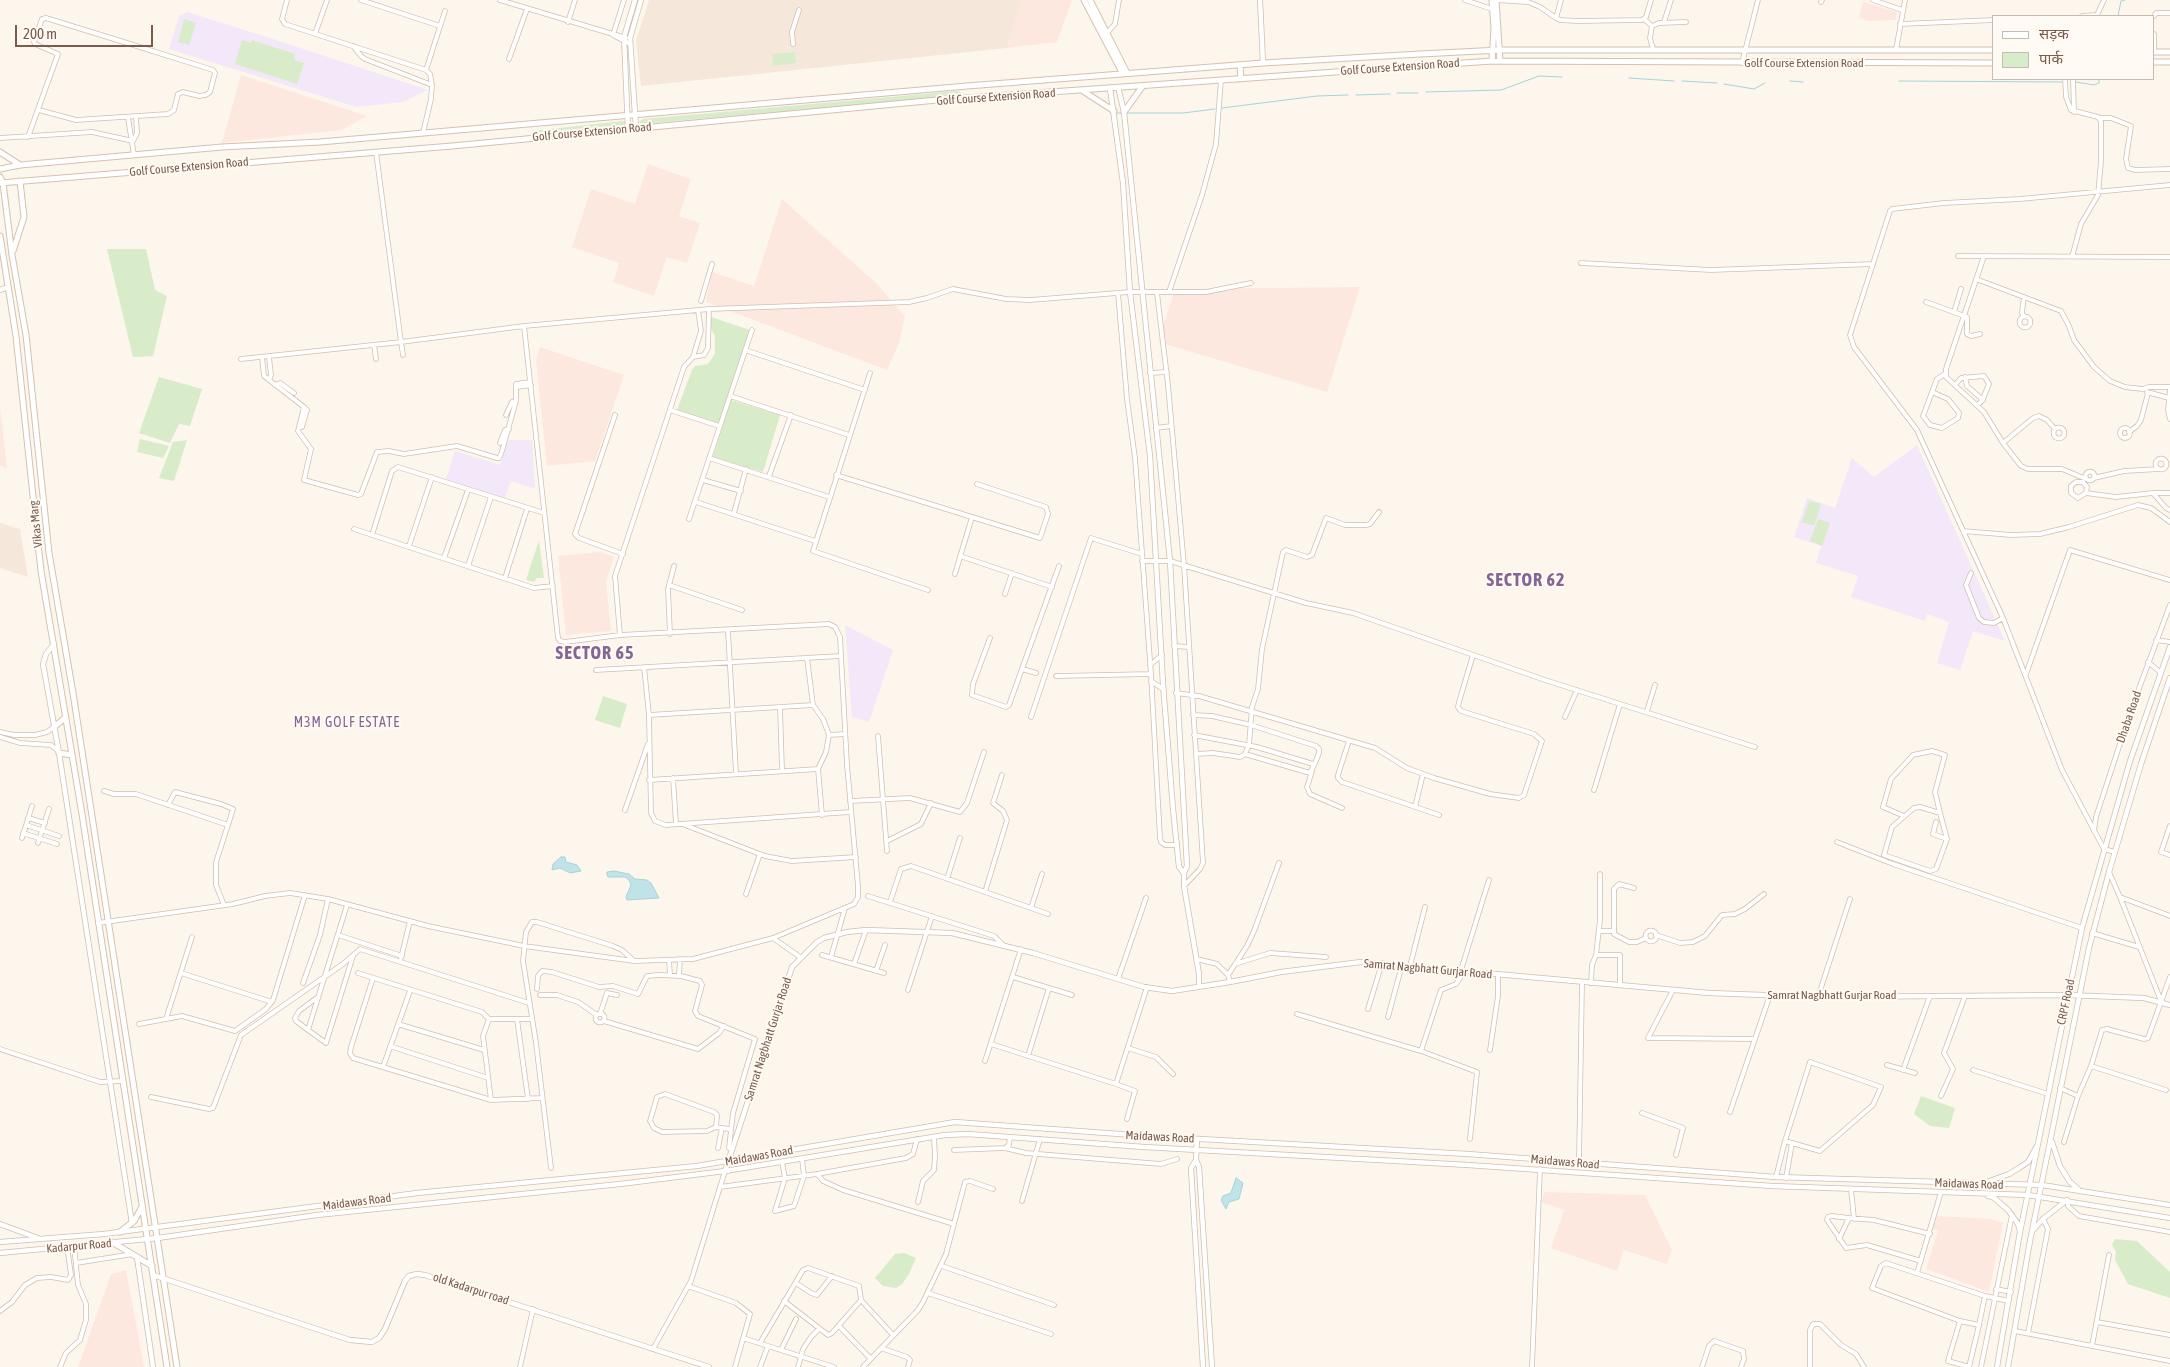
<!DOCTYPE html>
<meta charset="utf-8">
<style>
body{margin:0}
#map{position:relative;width:2170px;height:1367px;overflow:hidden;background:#fdf6ec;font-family:"Asap Condensed","Noto Sans Devanagari",sans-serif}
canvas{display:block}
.legend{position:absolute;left:1992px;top:15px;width:162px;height:65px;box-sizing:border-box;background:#fffaf3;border:1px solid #cabbb1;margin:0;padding:6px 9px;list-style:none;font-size:15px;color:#7a5c4d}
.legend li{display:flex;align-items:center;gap:10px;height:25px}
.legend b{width:25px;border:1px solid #cabbb1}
.scale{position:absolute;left:15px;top:25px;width:138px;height:22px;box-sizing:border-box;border:2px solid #7a5c4d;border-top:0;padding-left:6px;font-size:15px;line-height:18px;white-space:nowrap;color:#7a5c4d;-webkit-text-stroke:4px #fffaf3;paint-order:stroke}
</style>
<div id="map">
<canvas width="2170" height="1367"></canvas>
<ul class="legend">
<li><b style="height:6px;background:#fff"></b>सड़क</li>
<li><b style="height:14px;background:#d8ecc9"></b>पार्क</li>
</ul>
<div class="scale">200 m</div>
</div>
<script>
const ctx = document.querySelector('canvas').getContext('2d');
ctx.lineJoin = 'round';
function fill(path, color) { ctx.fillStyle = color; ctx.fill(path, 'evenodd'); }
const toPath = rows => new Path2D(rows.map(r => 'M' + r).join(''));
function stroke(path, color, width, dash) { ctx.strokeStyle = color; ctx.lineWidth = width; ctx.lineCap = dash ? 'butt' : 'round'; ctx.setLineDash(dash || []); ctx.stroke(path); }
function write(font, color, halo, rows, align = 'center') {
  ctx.font = font + ' "Asap Condensed",sans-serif'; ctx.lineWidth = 4; ctx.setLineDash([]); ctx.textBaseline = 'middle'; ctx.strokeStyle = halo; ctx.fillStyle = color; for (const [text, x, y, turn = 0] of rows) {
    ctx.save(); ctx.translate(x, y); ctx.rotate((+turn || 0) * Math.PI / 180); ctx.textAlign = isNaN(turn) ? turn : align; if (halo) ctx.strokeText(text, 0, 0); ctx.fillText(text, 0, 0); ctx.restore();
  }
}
const residential = toPath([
 [649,0,1022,0,1007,48,641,86,636,41],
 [0,523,20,529,28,577,0,568]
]);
const commercial = toPath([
 [1022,0,1072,0,1057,42,1007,48],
 [1863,2,1897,12,1896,20,1869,21,1859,18],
 [241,75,367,116,341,130,222,143],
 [648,164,691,179,679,216,700,223,687,263,667,257,654,296,613,282,619,263,572,247,591,189,635,204],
 [782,199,876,283,905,316,899,343,887,370,706,302,712,272,754,286],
 [1360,287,1327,392,1158,342,1175,289],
 [540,347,624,375,595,461,547,466,536,360],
 [0,407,7,468,0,466],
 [600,552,614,557,606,582,611,631,566,635,558,556],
 [1545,1192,1645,1195,1672,1250,1667,1264,1624,1250,1617,1271,1551,1248,1564,1210,1541,1202],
 [1936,1216,1991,1219,2003,1223,1989,1292,1926,1269,1938,1231,1933,1229],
 [126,1270,144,1367,78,1367,111,1274]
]);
const education = toPath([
 [187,12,270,38,428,90,403,102,356,107,169,49,179,16],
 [509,440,532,440,535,489,511,481,505,498,446,479,455,451,500,465],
 [1917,445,2005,641,1973,631,1960,670,1937,663,1949,622,1927,614,1925,621,1851,597,1858,576,1816,563,1821,546,1794,537,1807,498,1835,508,1852,458,1874,477],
 [845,625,893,650,869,722,852,717]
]);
const green = toPath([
 [184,19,196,23,189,45,178,42],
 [242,40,251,43,252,40,295,54,294,60,304,63,297,84,235,64],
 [795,52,796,63,773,66,772,54],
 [957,91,961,92,959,96,641,124,639,122,643,119],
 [623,121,626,122,626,125,624,126,535,134,532,131],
 [107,249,146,249,155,290,167,296,153,356,133,357],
 [711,317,750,330,720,424,677,410,692,370,695,366,708,364,715,354,715,336,710,327],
 [159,377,202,389,190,426,179,424,170,443,139,433],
 [731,400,780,415,763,472,713,457],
 [140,439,169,446,163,458,137,452],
 [187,440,174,481,159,478,173,442],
 [1809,501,1821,504,1814,526,1802,522],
 [1818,519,1830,523,1822,546,1810,541],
 [539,540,544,578,537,578,534,582,526,580],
 [603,696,627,704,620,728,595,720],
 [1921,1096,1955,1108,1949,1128,1930,1126,1914,1114],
 [2115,1239,2137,1241,2170,1272,2170,1298,2128,1284,2115,1260,2116,1252,2112,1245],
 [904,1253,916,1258,909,1274,902,1284,896,1288,883,1286,875,1278,895,1254]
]);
const water = toPath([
 [561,857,565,857,566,862,577,865,581,871,570,873,560,868,552,870,553,864,561,857],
 [614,871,629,874,635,879,647,880,651,883,659,898,627,900,626,897,631,885,629,880,625,877,608,877,607,874,607,872,614,871],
 [1236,1178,1243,1183,1239,1199,1229,1202,1226,1209,1221,1200,1223,1196,1231,1193,1236,1178]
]);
const stream = toPath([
 [2118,16,2121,1,2125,0],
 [1629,78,1674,81],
 [1682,81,1717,83],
 [1790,81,1803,82],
 [1899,81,2062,82],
 [2076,82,2094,85,2099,83,2099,79],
 [1724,84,1754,89,1765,83],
 [1426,92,1501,90,1539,76,1562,77],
 [1397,93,1418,93],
 [1356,95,1390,94],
 [1222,108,1317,96,1348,95],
 [1117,113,1121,113],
 [1127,113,1183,113,1215,109]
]);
const minor = toPath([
 [287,0,282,19,285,24,426,70,430,74,432,85],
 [361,0,440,26],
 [500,0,626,38],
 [1465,0,1492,9],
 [1496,0,1528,2,1540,7,1556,18],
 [1561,0,1556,18,1560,20,1577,21,1642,20,1646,17,1651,0],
 [1873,0,1902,10],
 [1821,2,1822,0],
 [2082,16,2097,15,2104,0],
 [2154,16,2156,13,2170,13],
 [1644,19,1652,26,1650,38,1653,49],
 [568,22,575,0],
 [1664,22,1671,0],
 [1900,24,1994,20],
 [1652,26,1659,23,1686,22],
 [1107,33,1115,24,1119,0],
 [315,34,327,0],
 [2154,34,2154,52],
 [613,35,624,0],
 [615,36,630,44],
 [793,44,792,32,799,10],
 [353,46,361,56,365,59,432,85,431,99,423,133],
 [1896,50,1905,0],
 [509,59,527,9],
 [1742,63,1758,0],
 [426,70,445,11],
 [2065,79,2066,97,2071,110,2098,117,2101,121,2101,161,2098,195,2081,224,2072,257],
 [2073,79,2074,112],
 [128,118,134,155],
 [2100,118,2111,118,2131,126,2126,159,2128,168,2135,170,2170,169],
 [28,137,58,54,35,44,34,42,42,19,46,18,127,43,213,70,215,73,210,92,206,95,199,96,183,92,178,94,174,110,168,114,76,120,39,110],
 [0,138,92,132,133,141],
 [133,141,137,133,136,117],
 [376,152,401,342,524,326,709,309,909,302,927,298,953,289,1006,299,1030,300,1130,292,1206,292,1251,283],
 [1958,256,2170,257],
 [1984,256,1946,369,1946,377,1984,412,2003,443,2021,466,2028,469,2062,469,2086,479],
 [1581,263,1711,270,1873,264],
 [1976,279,2061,311,2069,326,2074,340,2094,367,2110,381,2125,387,2143,389,2149,387,2170,387],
 [1169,292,1202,195,1216,144,1221,80],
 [1118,293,1127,399,1135,458,1151,674,1160,838,1161,842,1165,845,1177,845],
 [1157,293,1168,385,1184,565,1203,863,1200,869,1184,886],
 [701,301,712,264],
 [1926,302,1967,317,1967,334,1971,336,1980,334],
 [1954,312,1961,289],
 [2023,316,2022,312,2024,297],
 '2019.5 322a5.5 5.5 0 1 1 11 0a5.5 5.5 0 1 1-11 0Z',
 [524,326,558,638,560,641,565,642,620,635,829,624,835,627,840,637,847,765,858,886,858,897,854,904,773,938,693,959,634,961,622,950,613,946,537,922,532,922,526,932,523,961,536,1043,551,1168],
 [374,345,376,359],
 [745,350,865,390],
 [262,357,264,376,304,407,298,431,311,449,304,480,358,495,361,494,377,452,389,451,404,454,457,446,497,458,499,458,501,454],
 [693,357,701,331,698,310],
 [241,359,401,342,403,355],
 [870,373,813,551,928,590],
 [1150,373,1167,372],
 [1965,377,1967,386,1983,400],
 [269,380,271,375,269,357],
 [275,385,280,383,294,393],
 [1955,385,1961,378,1984,376,1989,384,1982,401,1977,405],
 [517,387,531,385],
 [2170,390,2168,410,2170,419],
 [1932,392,1948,399,1959,413,1958,418,1942,428,1930,425,1923,416,1937,379,1945,374],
 [2147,392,2169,398],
 [730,396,849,435],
 [670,410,719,426],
 [506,415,512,402,516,401],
 [615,415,575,534,579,538,623,554],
 [302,427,307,410,304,407],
 '2053.5 433a5.5 5.5 0 1 1 11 0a5.5 5.5 0 1 1-11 0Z',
 [1156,428,1171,426],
 '2120 433a5 5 0 1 1 10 0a5 5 0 1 1-10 0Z',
 [2129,432,2137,426,2141,420,2148,393],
 [500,443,505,430,509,429],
 [2003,443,2033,418,2039,416,2047,420,2055,429],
 [502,451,516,401,516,384,530,382],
 [709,458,829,497],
 '2155.5 464a5.5 5.5 0 1 1 11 0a5.5 5.5 0 1 1-11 0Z',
 '2085.5 476a4.5 4.5 0 1 1 9 0a4.5 4.5 0 1 1-9 0Z',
 [836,475,1040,538,1048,514,1046,507,977,484],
 [769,476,791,415],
 [2094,478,2124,471,2159,469],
 [703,480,741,491],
 [2086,493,2087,487,2083,482,2076,482,2071,486,2071,493,2078,498,2086,493,2116,497,2153,493,2166,508,2170,510],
 [2153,493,2170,493],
 [696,502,815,541],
 [734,513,746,469],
 [689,519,752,330],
 [354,529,534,588,553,586],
 [1963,531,2011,535,2040,534,2069,527,2138,505,2151,508,2170,522],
 [372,535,392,471,398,467,544,513],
 [409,546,432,477],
 [960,556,1052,587],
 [444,558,468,490],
 [1142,561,1170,561,1306,603,1353,613,1545,680,1755,747],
 [468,566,491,497],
 [1971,573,1966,585,1979,618,1984,622,1994,623,2003,618],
 [955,574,972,517],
 [505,578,527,509],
 [669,585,742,610],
 [1005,594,1012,573],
 [728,631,736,773],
 [670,634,668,589,674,566],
 [620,635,615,576,684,367,693,357,704,355,708,348,709,309],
 [990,638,973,684,972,695,1006,707,1009,705,1059,566],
 [2156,640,2170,642],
 [1174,646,1189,647],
 [807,658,813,705],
 [2148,662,2160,672],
 [1150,665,1162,655],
 [644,667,649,715,651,813,655,821,666,825,850,812],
 [1022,669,1036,673],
 [596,670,840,656],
 [2026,674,2070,550,2170,580],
 [1056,676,1151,674],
 [1151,681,1163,689],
 [1176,693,1199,696,1375,748,1407,768,1434,778,1490,794,1519,798,1524,795,1542,741,1534,734,1461,711,1458,707,1459,702,1473,655],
 [780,707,782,770],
 [1647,711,1655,685],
 [649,715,813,705,823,719,829,735,826,752,818,769,822,815],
 [1193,715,1212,716,1251,725,1316,746,1319,749,1319,753,1315,763,1313,764,1257,747,1194,735],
 [1031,717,1091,538,1142,554],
 [1565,717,1577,690],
 [0,732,14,735,35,735,47,732,54,727],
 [829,735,845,734],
 [878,736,887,851],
 [0,737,20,743,51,745,58,751],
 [1349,741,1338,775,1338,778,1342,782,1439,815],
 [1196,754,1213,753,1240,757,1245,754,1249,745,1252,707,1258,689,1262,649,1283,552,1286,550,1307,557,1312,555,1326,518,1345,525,1366,525,1370,524,1379,512],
 [1245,754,1310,773,1315,763],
 [1312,771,1307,787,1310,794,1342,808],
 [673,778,676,824],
 [649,780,818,769],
 [1594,790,1620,704],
 [104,791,114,794,136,794,228,825,216,862,216,885,224,905],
 [850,801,910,798,960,812,967,803,984,752],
 [168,805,175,792,221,804,233,809,228,825],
 [1415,807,1423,774],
 [625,810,648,744],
 [1904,816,1883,807,1891,779,1913,755,1932,751,1945,755,1935,792,1940,813,1947,839,1936,869,1930,871,1884,855,1892,827,1914,808,1920,807,1940,813],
 [28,818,45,823],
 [1936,822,1933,834,1947,839],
 [26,825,59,836],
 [685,825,765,856,792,861,856,857],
 [2170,826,2161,852,2170,855],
 [2094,831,2096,817,2131,710,2170,605],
 [23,833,57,844],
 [22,838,32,806],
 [887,841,921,824,931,803],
 [1837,842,1893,864,2082,928],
 [38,843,49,809],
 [2115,852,2104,849,2062,770,2003,618,1917,430,1854,347,1850,335,1890,211,1892,209,1944,203,2020,199,2170,185],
 [2109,872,2120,897,2161,1001],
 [1600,874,1600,920,1596,955,1620,955,1620,984],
 [947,879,960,838],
 [1634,888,1619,884,1614,889,1614,934,1629,942,1637,942,1646,938],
 [985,892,1007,820,1003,811,993,803,1002,775],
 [746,894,760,854],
 [868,896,994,936,1002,944],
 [2120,897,2170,916],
 [890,902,901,869,911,866,1048,914],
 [1031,908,1042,874],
 [98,923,233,904,265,896,290,893,328,899,428,926,524,946,634,961],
 '1645.5 936a5.5 5.5 0 1 1 11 0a5.5 5.5 0 1 1-11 0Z',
 [1599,931,1614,931],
 [2092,933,2139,947],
 [338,935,402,956],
 [1656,935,1680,943,1693,942,1705,936,1722,915,1735,914,1745,909,1764,894],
 [773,938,800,957],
 [822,955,884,973],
 [831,957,845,908],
 [401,958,410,921],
 [1197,959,1217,964,1228,975],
 [669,960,670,975],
 [854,964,866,930],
 [1235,964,1270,953,1326,957],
 [1410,966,1425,907],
 [1461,970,1489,880],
 [876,971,885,945],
 [181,973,272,1002],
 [358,973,482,1012,489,1019],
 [679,976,680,959],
 [1013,977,1072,995],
 [373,978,351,1047,350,1053,353,1058,491,1100,541,1098],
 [1118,979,1146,898],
 [1230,982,1228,975,1247,946,1254,931,1279,863],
 [303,983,320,935,328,899],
 [1591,983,1592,965,1596,955],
 [537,989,538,976,542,971,552,972,599,987,613,986,638,994,647,976,659,975,681,976,700,981,702,985,695,1011,698,1016,755,1039,733,1113,729,1148],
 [908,990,932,916],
 [1673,990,1648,1038,1755,1039],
 [540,995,557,995,578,1002,597,1015],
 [318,997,299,1011,295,1018,296,1021,308,1030,326,1043,353,956],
 [1818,997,1850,899],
 [1368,1009,1382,963],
 '595.5 1018a4.5 4.5 0 1 1 9 0a4.5 4.5 0 1 1-9 0Z',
 [600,1014,607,993,617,995],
 [1297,1014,1421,1051,1441,990,1456,984,1465,971],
 [1388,1017,1402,965],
 [166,1019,192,937],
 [489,1019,483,1036,491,1100],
 [489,1019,531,1019],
 [517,1019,528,1099],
 [604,1021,698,1049,719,1033,724,1026],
 [139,1024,182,1016,235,1031,266,1009,273,1000,305,895],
 [398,1024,484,1050],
 [308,1030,347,905],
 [991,1044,1116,1084],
 [390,1046,488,1078],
 [1128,1048,1156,1057,1173,1074],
 [0,1049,100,1082,122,1081],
 [1490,1050,1498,996,1498,975],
 [1421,1051,1477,1072,1470,1139],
 [1028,1056,1049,988],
 [985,1061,1021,949],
 [1887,1065,1915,1073],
 [2091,1066,2166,1090],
 [383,1067,410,991],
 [1903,1070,1930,996],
 [1973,1070,2048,1094],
 [2060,1088,2078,1096],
 [1941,1096,1953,1069,1944,1053,1965,996],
 [151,1097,209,1109,213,1108,241,1035,343,964,360,949,529,1003],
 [1730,1112,1770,995],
 [1642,1113,1683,1128,1676,1155],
 [1127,1119,1135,1091,1116,1084,1147,987],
 [716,1127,717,1115,714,1112,665,1094,657,1097,650,1121,654,1128,662,1132,707,1131,716,1127,729,1129],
 [2064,1142,2078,1096,2091,1066,2102,1030,2107,1029,2144,1039,2148,1038,2170,977],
 [718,1148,722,1128],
 [1005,1148,1026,1153,1161,1164,1177,1159],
 [954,1150,1005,1148,1009,1145,1010,1137],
 [782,1162,785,1178,775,1211,794,1206,804,1176,802,1159],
 [1579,1162,1582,983],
 [817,1174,823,1181,843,1190,954,1224],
 [1776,1177,1785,1141,1810,1062,1881,1087,1873,1105,1820,1151,1785,1141],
 [1786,1178,1792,1143],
 [720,1187,817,1174,906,1158,913,1154,917,1139],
 [1851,1189,1854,1219],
 [1022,1201,1040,1139],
 [2068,1201,2068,1206,2079,1216,2170,1232],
 [918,1202,923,1181,934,1170,935,1156,934,1137],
 [1849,1218,1832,1216,1828,1217,1827,1220,1846,1248,1867,1245,1921,1261],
 [1839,1239,1849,1218,1874,1220,1930,1234],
 [76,1263,133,1254],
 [942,1266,1054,1305],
 [1917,1273,1941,1192],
 [796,1283,811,1293,817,1295,832,1276],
 [688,1286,736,1303,750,1314,735,1367],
 [1996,1289,2011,1292],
 [928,1293,1051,1334],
 [1985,1296,1979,1325,1960,1321,1872,1288,1881,1266,1886,1263,1985,1296,2009,1301],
 [784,1301,828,1335,832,1333,861,1300],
 [0,1311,12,1302,25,1285,37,1278,51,1277,68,1280,71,1275,67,1246],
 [1960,1321,1948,1361,1969,1367,1979,1325],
 [2097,1322,2170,1335],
 [839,1326,870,1358],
 [2015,1331,2170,1361],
 [2028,1333,2048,1229,2043,1219],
 [743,1338,834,1367],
 [760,1343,803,1270,808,1268,859,1286,861,1300,893,1335],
 [2092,1346,2109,1255],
 [881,1348,907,1357,910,1360,908,1367],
 [653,1349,691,1281,725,1171],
 [781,1350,796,1319],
 [60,1367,66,1353,80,1340,86,1320,86,1304,78,1285,74,1246],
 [520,1367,533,1309],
 [760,1367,768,1346],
 [798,1367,803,1349,811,1337,819,1329],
 [863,1367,918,1310,923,1302,946,1254,965,1182,970,1181,993,1189],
 [1532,1367,1540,1169],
 [1702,1367,1709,1346,1714,1341,1743,1351,1744,1359,1741,1367],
 [1810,1367,1810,1330,1813,1324,1820,1324,1841,1345,1856,1354,1864,1367],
 [1981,1367,2012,1215]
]);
const tertiary = toPath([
 [1260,0,1263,63],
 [1118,87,1124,112,1170,561,1187,866,1184,873,1184,886,1199,974,1199,987],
 [1110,88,1123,183,1130,292,1150,456,1163,684,1173,809,1179,867,1184,873],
 [628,129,624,37,635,0],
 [636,129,630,38,641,0],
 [0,290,8,287],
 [54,644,46,654,43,664,59,753,132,1223],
 [1197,1139,1196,1160,1199,1167,1212,1367],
 [2052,1142,2060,1166,2070,1182,2078,1189],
 [1196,1160,1191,1168,1203,1367],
 [725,1171,792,967,817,942,824,938,847,932,866,930,952,933,1033,953,1144,987,1172,991,1230,982,1281,972,1361,962,1709,993,1818,997,2068,995,2144,998,2170,1005],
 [1984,1183,2009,1174,2019,1168,2028,1162,2037,1146],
 [1988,1196,1993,1197,2008,1210,2018,1224,2020,1231],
 [0,1224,38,1238],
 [2033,1230,2043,1219,2067,1200],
 [0,1242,104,1234,417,1193,697,1166,955,1122,1147,1136,1468,1154,1776,1177,2042,1185,2170,1205],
 [0,1253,158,1238,317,1215,620,1184,725,1171,945,1135,968,1134,1144,1147,1468,1165,1772,1186,2028,1195,2170,1218],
 [137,1257,153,1367],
 [153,1275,350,1340,372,1342,379,1338,385,1329,405,1281,409,1276,417,1274,425,1275,709,1367],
 [1997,1367,2020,1232,2082,928,2130,761,2170,647],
 [2008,1367,2030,1241,2089,948,2109,872,2141,764,2170,678]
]);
const secondary = toPath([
 [1084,0,1123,74],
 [1090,0,1127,73],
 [1492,0,1494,28,1492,61],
 [1496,0,1500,61],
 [2154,52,2170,52],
 [2154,62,2170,62],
 [1240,65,1241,79],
 [1083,91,1114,111],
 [1124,112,1142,87],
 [0,152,20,165],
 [0,169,20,165,222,147,320,142,967,86,1263,63,1420,54,1500,50,1994,50],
 [0,177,3,183,12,255,26,335,49,553,73,693,177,1367],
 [0,183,452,146,937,100,1492,61,1994,63],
 [0,236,16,336,41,571,82,814,167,1367],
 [13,251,24,217,20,181],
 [54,727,65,718],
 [59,753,72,755],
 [120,1232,134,1221,142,1207],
 [112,1242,152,1266]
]);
const streetNames = [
 ["Golf Course Extension Road",1804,63],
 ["Golf Course Extension Road",1400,67,-4],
 ["Golf Course Extension Road",996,97,-4],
 ["Golf Course Extension Road",592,132,-5],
 ["Golf Course Extension Road",189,167,-5],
 ["Vikas Marg",36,524,-96],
 ["Dhaba Road",2129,717,-71],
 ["Samrat Nagbhatt Gurjar Road",1428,969,5],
 ["Samrat Nagbhatt Gurjar Road",1832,995],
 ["CRPF Road",2066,1002,-78],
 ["Samrat Nagbhatt Gurjar Road",768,1039,-72],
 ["Maidawas Road",1160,1137,3],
 ["Maidawas Road",759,1156,-10],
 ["Maidawas Road",1565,1162,5],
 ["Maidawas Road",1969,1184,2],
 ["Maidawas Road",357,1202,-7],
 ["Kadarpur Road",79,1246,-5],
 ["old Kadarpur road",471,1289,18]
];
const neighbourhoodNames = [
 ["M3M GOLF ESTATE",347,723]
];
const districtNames = [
 ["SECTOR 62",1526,580],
 ["SECTOR 65",595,653]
];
fill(residential, '#f5e8da');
fill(commercial, '#fde8e0');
fill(education, '#f3e8fa');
fill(green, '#d8ecc9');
fill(water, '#bfe3e8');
stroke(water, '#a5d3da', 1);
stroke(stream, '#a5d3da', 1);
stroke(minor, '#d1beb0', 5.5);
stroke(tertiary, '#d1beb0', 6);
stroke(secondary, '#d6c0b0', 7);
stroke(minor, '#fff', 4);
stroke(tertiary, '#fff', 4.5);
stroke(secondary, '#fff', 5);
write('12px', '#7a5c4d', '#fffaf3', streetNames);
ctx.letterSpacing = '1px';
write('14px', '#846695', '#fffaf3', neighbourhoodNames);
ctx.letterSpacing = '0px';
ctx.letterSpacing = '1px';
write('bold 18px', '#846695', '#fffaf3', districtNames);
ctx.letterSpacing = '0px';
</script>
